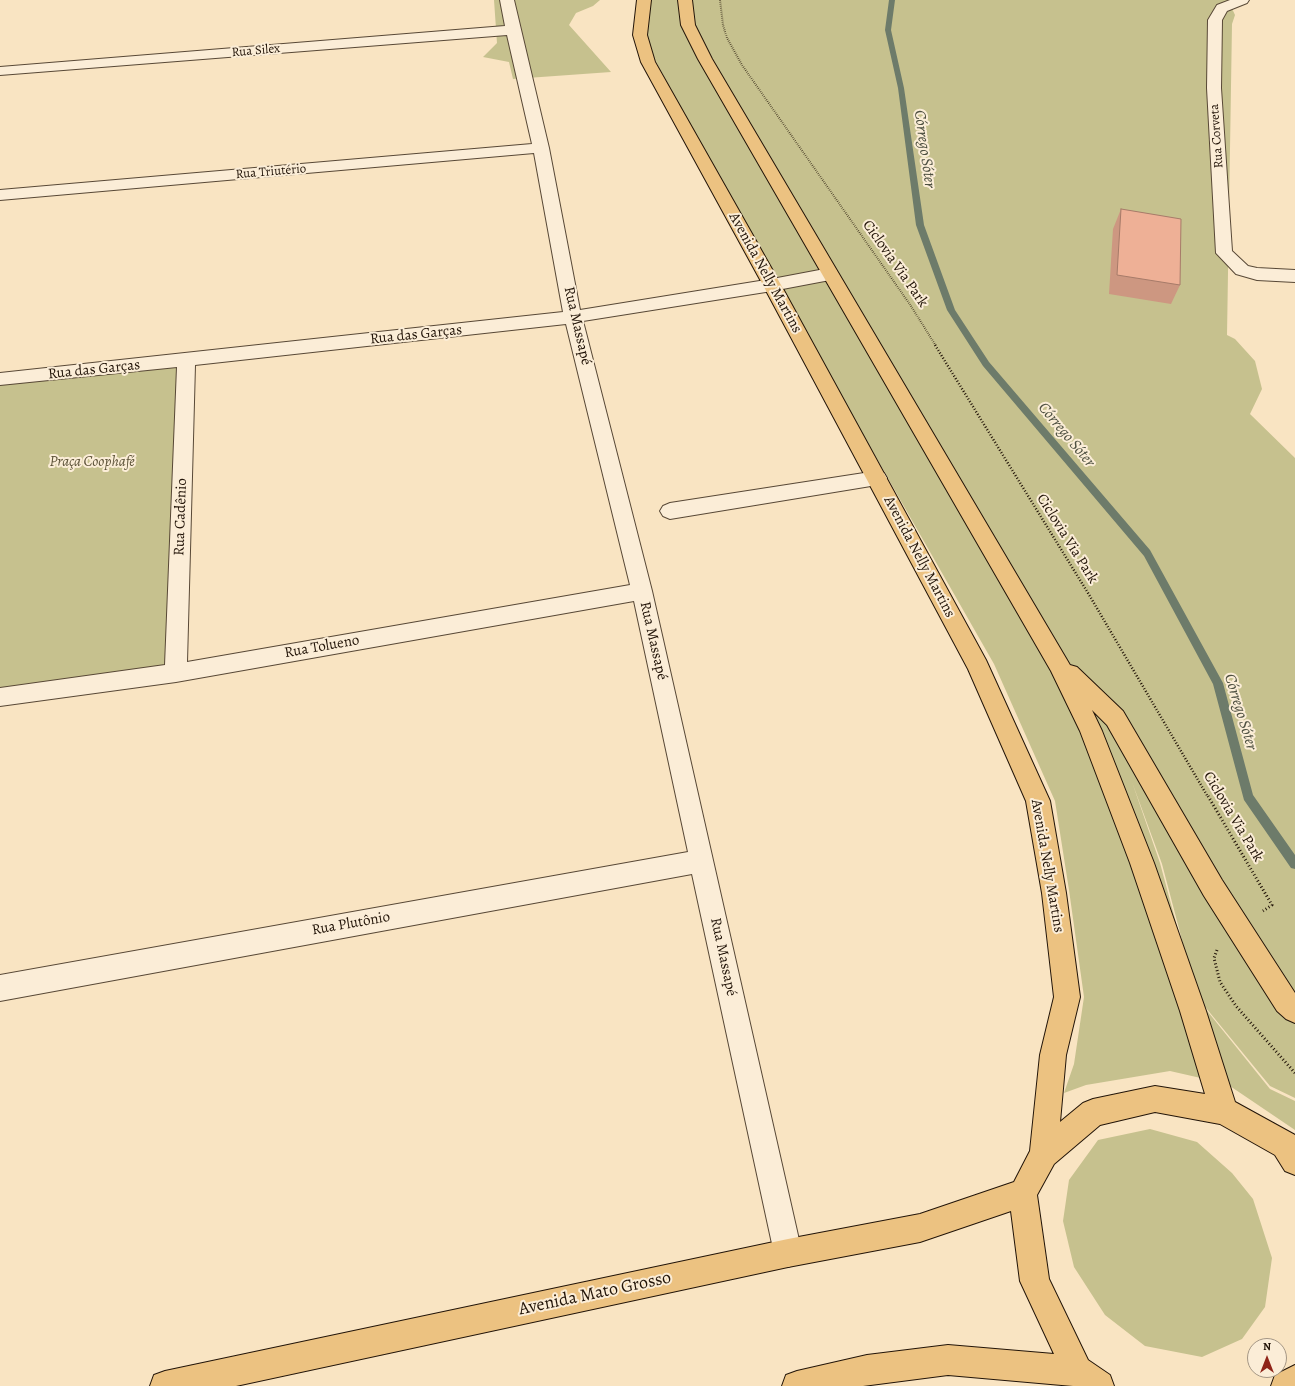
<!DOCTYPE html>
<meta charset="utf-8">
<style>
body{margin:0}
#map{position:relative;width:1295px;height:1386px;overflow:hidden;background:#f9e4c2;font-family:Alegreya,serif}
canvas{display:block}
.north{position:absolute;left:1247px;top:1338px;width:40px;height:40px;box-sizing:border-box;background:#fbedd7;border:1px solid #a49684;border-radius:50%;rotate:0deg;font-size:11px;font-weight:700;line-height:16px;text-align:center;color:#221408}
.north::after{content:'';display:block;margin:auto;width:14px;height:18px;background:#8f2418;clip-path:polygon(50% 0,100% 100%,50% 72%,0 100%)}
</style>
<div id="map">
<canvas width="1295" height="1386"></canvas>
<div class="north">N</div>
</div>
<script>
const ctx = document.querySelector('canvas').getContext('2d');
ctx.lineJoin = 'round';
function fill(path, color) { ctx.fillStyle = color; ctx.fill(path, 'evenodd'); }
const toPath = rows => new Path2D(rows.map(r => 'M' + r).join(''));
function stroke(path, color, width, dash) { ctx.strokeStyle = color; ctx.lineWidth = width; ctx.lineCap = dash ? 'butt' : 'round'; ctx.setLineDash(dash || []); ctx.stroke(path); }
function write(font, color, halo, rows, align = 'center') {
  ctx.font = font + ' Alegreya,serif'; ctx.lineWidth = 4; ctx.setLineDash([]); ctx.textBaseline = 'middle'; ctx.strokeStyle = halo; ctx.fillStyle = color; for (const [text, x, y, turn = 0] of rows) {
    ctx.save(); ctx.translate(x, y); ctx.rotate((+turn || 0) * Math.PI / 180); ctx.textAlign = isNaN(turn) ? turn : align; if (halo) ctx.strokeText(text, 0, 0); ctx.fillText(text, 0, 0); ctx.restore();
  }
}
const green = toPath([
 [494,0,600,0,593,6,576,13,569,25,611,72,513,79,509,62,483,57,497,43],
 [645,0,1228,0,1235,15,1232,24,1227,335,1235,339,1255,361,1262,389,1250,414,1295,458,1295,1098,1270,1086,1197,997,1162,864,1132,782,1160,863,1196,997,1270,1089,1295,1101,1295,1130,1227,1084,1170,1071,1086,1085,1064,1093,1074,1064,1084,997,1069,890,1055,801,994,664,777,284,655,60,647,38],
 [186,360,176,673,0,697,0,379],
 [1150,1129,1197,1142,1232,1173,1253,1199,1272,1258,1265,1307,1242,1339,1202,1357,1145,1346,1105,1315,1074,1267,1063,1221,1069,1180,1098,1140]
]);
const stream = toPath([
 [889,0,895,0,891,30,904,88,924,225,955,310,989,362,1150,550,1223,683,1253,795,1295,855,1295,869,1291,868,1244,800,1213,684,1144,556,983,366,947,310,916,225,898,88,885,30,889,0]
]);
const pathFar2 = toPath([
 [720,0,723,25,727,38,742,65,911,306,936,346]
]);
const pathFar1 = toPath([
 [935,345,1088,593,1208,797]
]);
const path = toPath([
 [1208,796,1272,905,1263,911],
 [1217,950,1214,958,1220,982,1236,1006,1295,1073]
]);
const minor = toPath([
 [500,0,514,0,549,148,580,310,772,279,830,268,836,270,838,274,836,278,830,280,772,291,583,321,652,591,802,1253,798,1263,788,1267,778,1263,774,1253,692,874,0,1001,0,975,688,852,634,601,176,682,0,706,0,688,165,665,177,367,0,385,0,373,563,312,534,153,0,200,0,190,532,144,507,35,0,75,0,67,505,26,500,0],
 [566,324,630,585,187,662,195,365,566,324],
 [1230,0,1249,0,1247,3,1227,11,1222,20,1221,88,1232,251,1248,266,1257,268,1295,270,1295,282,1257,280,1236,274,1216,253,1207,88,1208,20,1217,5,1230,0],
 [877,471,884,473,887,478,884,483,877,485,670,519,663,516,660,511,663,506,670,503,877,471]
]);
const major = toPath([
 [637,0,651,0,647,35,655,62,781,285,986,660,1050,801,1066,893,1080,997,1066,1055,1060,1122,1083,1103,1093,1099,1155,1086,1205,1094,1180,1011,1130,863,1080,731,1051,671,698,59,681,25,678,0,692,0,695,25,712,59,1070,665,1077,667,1123,711,1222,880,1295,993,1295,1023,1286,1019,1277,1011,1204,896,1107,725,1092,710,1102,731,1154,863,1206,1011,1235,1102,1295,1135,1295,1175,1285,1171,1275,1155,1220,1124,1155,1112,1100,1125,1054,1164,1037,1195,1049,1279,1088,1360,1110,1375,1114,1386,1073,1386,948,1375,863,1386,782,1386,786,1375,797,1371,867,1355,948,1345,1054,1354,1020,1281,1011,1211,920,1242,788,1267,236,1386,150,1386,154,1375,165,1371,788,1239,920,1214,1014,1182,1030,1151,1040,1055,1054,997,1042,893,1026,801,968,669,763,285,641,62,633,35,637,0],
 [1295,1365,1295,1386,1271,1386,1275,1375,1295,1365]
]);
const wall = toPath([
 [1121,209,1180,285,1171,304,1109,294,1113,229]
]);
const building = toPath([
 [1121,209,1181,219,1180,285,1117,275,1121,209]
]);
const farStreetnames = [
 ["Rua Silex",256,51,-5],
 ["Rua Corveta",1217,136,-94],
 ["Rua Triutério",271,172,-5]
];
const streetNames = [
 ["Ciclovia Via Park",895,264,55],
 ["Avenida Nelly Martins",765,273,61],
 ["Rua Massapé",577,326,77],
 ["Rua das Garças",416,335,-6],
 ["Rua das Garças",94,370,-6],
 ["Rua Cadênio",181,517,-88],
 ["Ciclovia Via Park",1067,539,58],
 ["Avenida Nelly Martins",919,557,62],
 ["Rua Massapé",653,641,77],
 ["Rua Tolueno",322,647,-10],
 ["Ciclovia Via Park",1233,817,59],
 ["Avenida Nelly Martins",1047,866,80],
 ["Rua Plutônio",351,924,-10],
 ["Rua Massapé",723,957,78]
];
const parkNames = [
 ["Praça Coophafé",92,462]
];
const waterNames = [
 ["Córrego Sóter",924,149,82],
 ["Córrego Sóter",1066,435,50],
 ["Córrego Sóter",1240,712,73]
];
const nearStreetnames = [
 ["Avenida Mato Grosso",595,1294,-12]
];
fill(green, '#c6c18e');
fill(stream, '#6d7b6a');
stroke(minor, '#584836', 2);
stroke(major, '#221408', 2);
stroke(pathFar2, '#221408', 2, [0.5, 1.5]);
stroke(pathFar1, '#221408', 2.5, [1, 2]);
stroke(path, '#221408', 3, [1, 2.5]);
fill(minor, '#fbedd7');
fill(major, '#ecc281');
fill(wall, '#cd9781');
fill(building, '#eeb096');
stroke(building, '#a77b69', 1);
write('13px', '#221408', '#fbedd7', farStreetnames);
write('15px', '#221408', '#fbedd7', streetNames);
write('italic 15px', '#5b5137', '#fbedd7', parkNames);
write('italic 16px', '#4e5041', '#fbedd7', waterNames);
write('18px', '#221408', '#fbedd7', nearStreetnames);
</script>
